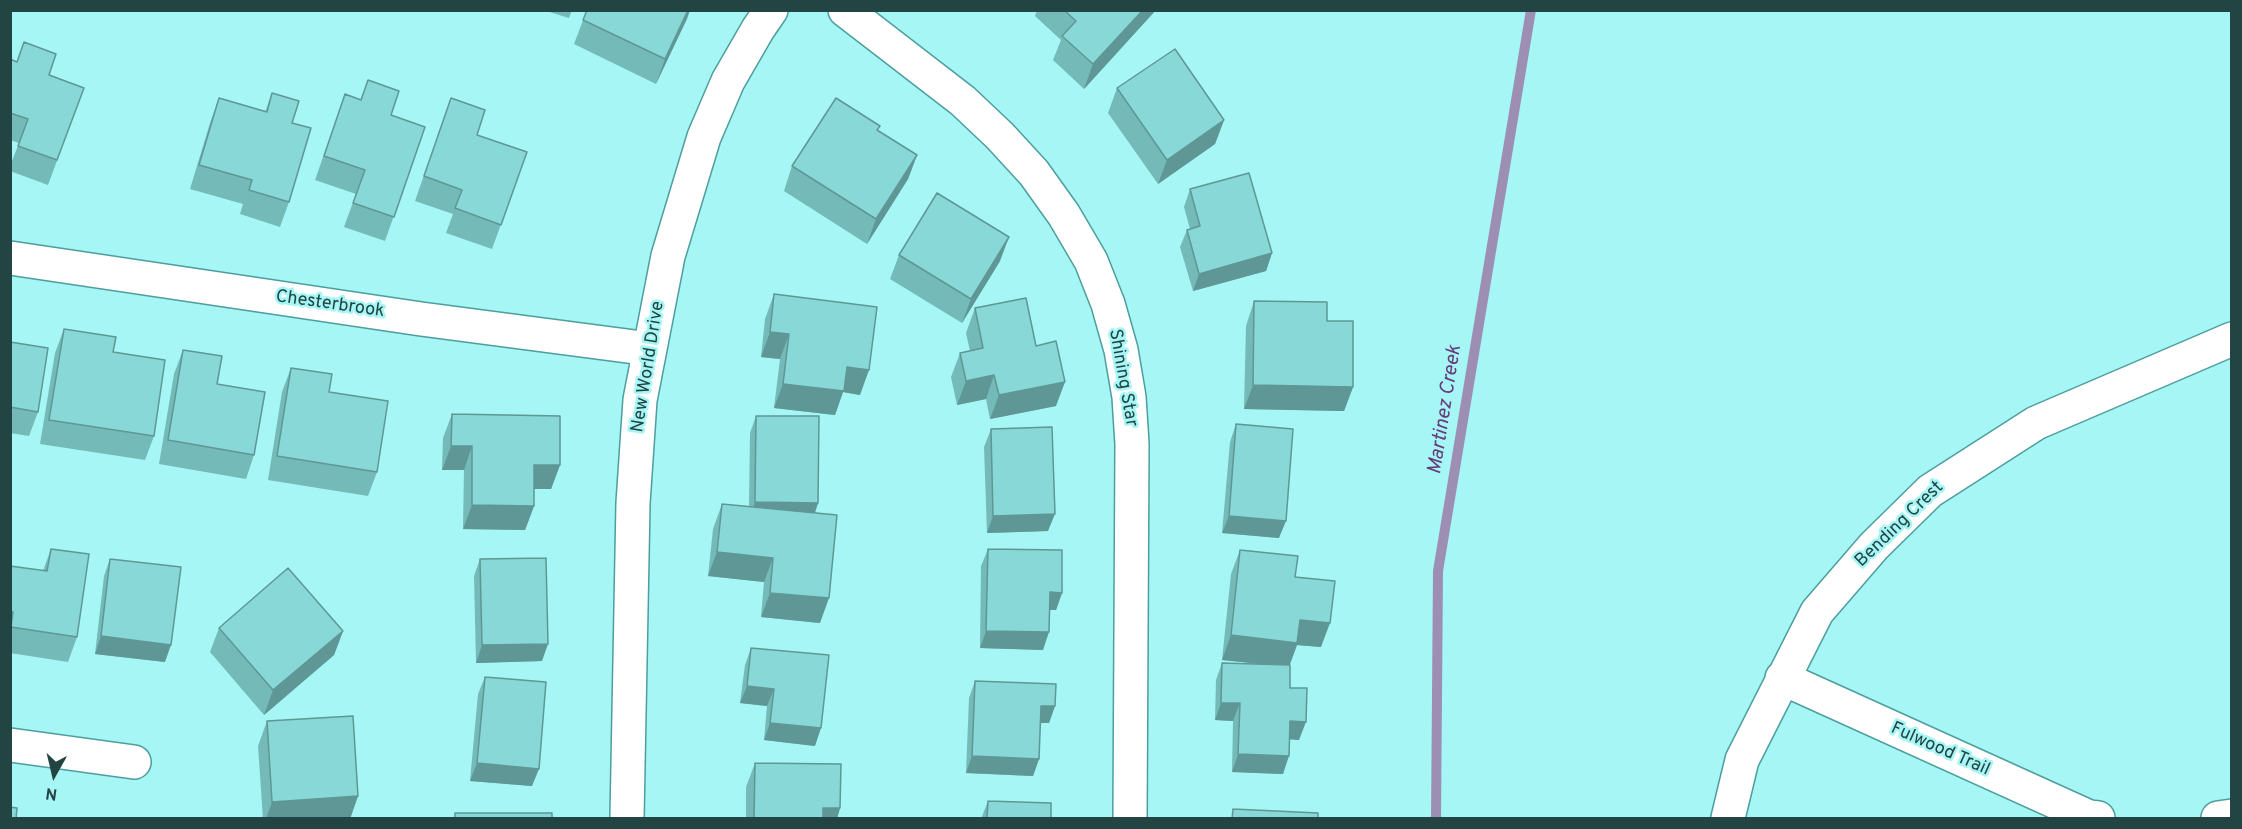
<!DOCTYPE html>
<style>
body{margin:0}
#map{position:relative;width:2242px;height:829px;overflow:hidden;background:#a5f6f5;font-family:Overpass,sans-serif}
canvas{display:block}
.frame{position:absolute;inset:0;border:12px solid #224443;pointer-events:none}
.north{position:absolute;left:24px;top:745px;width:60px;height:60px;-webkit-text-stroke:4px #a5f6f5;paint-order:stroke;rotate:188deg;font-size:16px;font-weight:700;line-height:24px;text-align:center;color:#224443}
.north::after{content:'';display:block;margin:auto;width:21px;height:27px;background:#224443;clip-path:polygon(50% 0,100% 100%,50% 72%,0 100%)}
</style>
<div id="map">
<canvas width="2242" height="829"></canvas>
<div class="frame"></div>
<div class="north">N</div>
</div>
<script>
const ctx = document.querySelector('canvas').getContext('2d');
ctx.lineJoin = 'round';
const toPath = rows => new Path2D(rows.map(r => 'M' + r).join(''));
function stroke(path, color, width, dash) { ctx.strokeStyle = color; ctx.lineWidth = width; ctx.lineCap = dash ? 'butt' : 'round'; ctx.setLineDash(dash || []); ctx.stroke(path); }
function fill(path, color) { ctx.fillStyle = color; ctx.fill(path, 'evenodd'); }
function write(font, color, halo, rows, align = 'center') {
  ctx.font = font + ' Overpass,sans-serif'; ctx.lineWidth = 5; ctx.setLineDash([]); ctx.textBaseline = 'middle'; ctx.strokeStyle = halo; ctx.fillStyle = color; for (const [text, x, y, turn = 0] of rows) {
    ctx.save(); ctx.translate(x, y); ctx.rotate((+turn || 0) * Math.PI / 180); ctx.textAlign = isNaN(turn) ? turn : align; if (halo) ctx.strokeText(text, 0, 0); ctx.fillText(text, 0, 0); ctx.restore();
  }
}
const stream = toPath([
 [1436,818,1438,571,1531,10]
]);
const minor = toPath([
 [845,10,963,101,1000,136,1034,173,1064,215,1091,261,1108,304,1121,350,1129,397,1132,444,1130,818],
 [10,258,421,319,650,349],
 [1782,678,2089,817,2098,818],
 [10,745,134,762],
 [627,818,633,503,640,400,668,256,704,137,728,81,758,29,771,10],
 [1728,818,1742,760,1817,612,1874,546,1930,491,2036,423,2232,339],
 [2218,818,2232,816]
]);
const wall = toPath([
 [543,10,572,10,569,18],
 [587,10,690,10,656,84,574,44],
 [1037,10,1156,10,1084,89,1053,60,1061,40,1035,16],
 [10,59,84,88,48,185,10,171,10,166,19,143,10,140],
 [1117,88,1224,120,1215,144,1158,184,1108,113],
 [272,93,292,123,289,202,280,227,240,214,243,204,190,189,210,123,219,98,265,112],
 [345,94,391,115,425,127,385,241,344,227,356,194,315,180],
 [451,98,477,135,527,152,492,249,446,233,453,214,415,201],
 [917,155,908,179,867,244,784,191,792,166],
 [1190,189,1272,253,1266,271,1193,291,1180,247,1187,230,1190,229,1184,207],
 [899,255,1000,261,962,323,890,279],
 [774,294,860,395,843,392,835,415,774,408,780,359,761,357,765,319],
 [1254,301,1327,321,1353,387,1344,411,1244,409,1246,326],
 [975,308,1056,406,990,419,986,399,957,405,951,377,960,353,970,351,966,333],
 [64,329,113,352,154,436,145,460,40,444,55,353],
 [10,342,38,412,29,436,10,433],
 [183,350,217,384,254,455,246,479,159,464,174,374],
 [291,368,329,392,377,472,368,496,268,480,282,392],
 [452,414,560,465,551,489,534,489,534,506,525,530,463,529,464,470,442,470,443,438],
 [756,416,818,503,815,513,820,623,761,617,764,582,708,576,713,529,722,504,749,507,750,433],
 [1236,424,1279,538,1222,533,1230,442],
 [991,429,1048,531,987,533,984,447],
 [51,549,77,637,68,662,10,653,10,566,43,571],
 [988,549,1062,593,1056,610,1050,610,1043,650,980,648,981,566],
 [1240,550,1295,577,1321,647,1297,645,1289,665,1290,688,1299,740,1290,739,1283,774,1232,772,1233,721,1215,720,1216,680,1222,663,1262,664,1222,660,1231,574],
 [110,559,165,662,95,654,104,576],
 [480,559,542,661,476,663,474,576],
 [219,628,343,631,334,655,264,715,210,652],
 [751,648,815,746,764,740,767,706,740,703,745,665],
 [485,677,532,786,470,781,478,694],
 [975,681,1055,706,1049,723,1040,723,1039,759,1033,776,966,773,969,698],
 [267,721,358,796,350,819,263,819,258,746],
 [755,763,840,808,837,819,746,819,746,787],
 [988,801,1051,819,981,819]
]);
const shadedWall = toPath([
 [688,10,690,10,687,19,656,84,665,59],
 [1143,10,1156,10,1084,89,1093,64],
 [1224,120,1215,144,1158,184,1167,160],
 [917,155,908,179,867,244,876,219],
 [1009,237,1000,261,962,323,971,299],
 [1272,253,1266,271,1193,291,1199,274],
 [770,332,789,334,780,359,761,357],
 [847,367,869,370,860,395,843,392,835,415,774,408,783,384],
 [994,375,986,399,957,405,966,381],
 [1065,382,1056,406,990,419,999,395],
 [1253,385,1353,387,1344,411,1244,409],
 [451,446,472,446,464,470,442,470],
 [534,465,560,465,551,489,525,489],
 [755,502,818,503,812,521,749,520],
 [472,505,534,506,525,530,463,529],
 [1055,514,1048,531,987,533,993,516],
 [1229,516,1286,521,1279,538,1222,533],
 [717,552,773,558,764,582,708,576],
 [1050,592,1062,593,1056,610,1044,610],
 [770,593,829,598,820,623,761,617],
 [1300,620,1330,623,1321,647,1297,645,1289,667,1222,660,1231,635],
 [343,631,334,655,264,715,273,690],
 [986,631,1049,632,1043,650,980,648],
 [101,636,171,645,165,662,95,654],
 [548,644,542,661,476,663,482,645],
 [747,686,774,689,767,706,740,703],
 [1221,703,1240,703,1233,721,1215,720],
 [1041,706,1055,706,1049,723,1035,723],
 [1290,721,1306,722,1299,740,1284,739],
 [770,723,821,728,815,746,764,740],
 [1238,754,1289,756,1283,774,1232,772],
 [972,756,1039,759,1033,776,966,773],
 [477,763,539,769,532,786,470,781],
 [358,796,350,819,266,819,272,802],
 [823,808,840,808,837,819,819,819]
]);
const building = toPath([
 [587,10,688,10,665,59,583,20,587,10],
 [1064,10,1143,10,1093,64,1062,36,1076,21,1064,10],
 [24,42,56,54,49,75,84,88,57,160,18,146,28,119,10,113,10,59,17,62,24,42],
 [1175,49,1224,120,1167,160,1117,88,1175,49],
 [368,80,399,91,391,115,425,127,394,217,353,203,365,170,324,156,345,94,361,100,368,80],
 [272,93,299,101,292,123,311,128,289,202,249,190,252,180,199,165,219,98,267,112,272,93],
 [451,98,485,110,477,135,527,152,501,225,455,208,462,190,424,176,451,98],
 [836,98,880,126,877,130,917,155,876,219,792,166,836,98],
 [1249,173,1272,253,1199,274,1187,230,1200,226,1190,189,1249,173],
 [937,193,1009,237,971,299,899,255,937,193],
 [774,294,877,307,869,370,847,367,844,391,783,384,789,334,770,332,774,294],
 [1026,298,1036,346,1056,341,1065,382,999,395,994,375,966,381,960,353,983,348,975,308,1026,298],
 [1254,301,1327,302,1327,321,1353,321,1353,387,1253,385,1254,301],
 [64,329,116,337,113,352,165,360,154,436,49,420,64,329],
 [10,342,48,348,38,412,10,407,10,342],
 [183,350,222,356,217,384,265,392,254,455,168,440,183,350],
 [291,368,332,374,329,392,388,401,377,472,277,456,291,368],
 [452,414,560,416,560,465,534,465,534,506,472,505,472,446,451,446,452,414],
 [756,416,819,416,818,503,755,502,756,416],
 [1236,424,1293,429,1286,521,1229,516,1236,424],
 [1052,427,1055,514,993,516,991,429,1052,427],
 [722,504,837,515,829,598,770,593,773,558,717,552,722,504],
 [51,549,89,554,77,637,11,627,13,612,10,611,10,566,47,571,51,549],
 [988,549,1062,550,1062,593,1050,592,1049,632,986,631,988,549],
 [1240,550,1298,556,1295,577,1335,581,1330,623,1300,620,1297,643,1231,635,1240,550],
 [546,558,548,644,482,645,480,559,546,558],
 [110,559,181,567,171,645,101,636,110,559],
 [288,568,343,631,273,690,219,628,288,568],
 [751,648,829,655,821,728,770,723,774,689,747,686,751,648],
 [1222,663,1290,665,1290,688,1307,688,1306,722,1290,721,1289,756,1238,754,1240,703,1221,703,1222,663],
 [485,677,546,682,539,769,477,763,485,677],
 [975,681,1056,684,1055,706,1041,706,1039,759,972,756,975,681],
 [353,716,358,796,272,802,267,721,353,716],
 [755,763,841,764,840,808,823,808,823,819,754,819,755,763],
 [988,801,1051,803,1051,819,987,819,988,801],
 [10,807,17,808,16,819,10,819,10,807],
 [1233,809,1318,813,1318,819,1232,819,1233,809],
 [455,813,552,813,552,819,455,819,455,813]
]);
const streetNames = [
 ["Chesterbrook",330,305,8],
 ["New World Drive",649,367,-81],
 ["Shining Star",1122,378,80],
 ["Bending Crest",1900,525,-44],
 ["Fulwood Trail",1940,750,24]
];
const waterNames = [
 ["Martinez Creek",1446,410,-81]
];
stroke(stream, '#9d8eb3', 10);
stroke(minor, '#4d9e9d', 36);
stroke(minor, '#fff', 33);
fill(wall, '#74bab8');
fill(shadedWall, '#5e9796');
fill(building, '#87d8d6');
stroke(building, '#5e9796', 1.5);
write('18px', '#224443', '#a5f6f5', streetNames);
write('italic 20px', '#673a7b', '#a5f6f5', waterNames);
</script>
